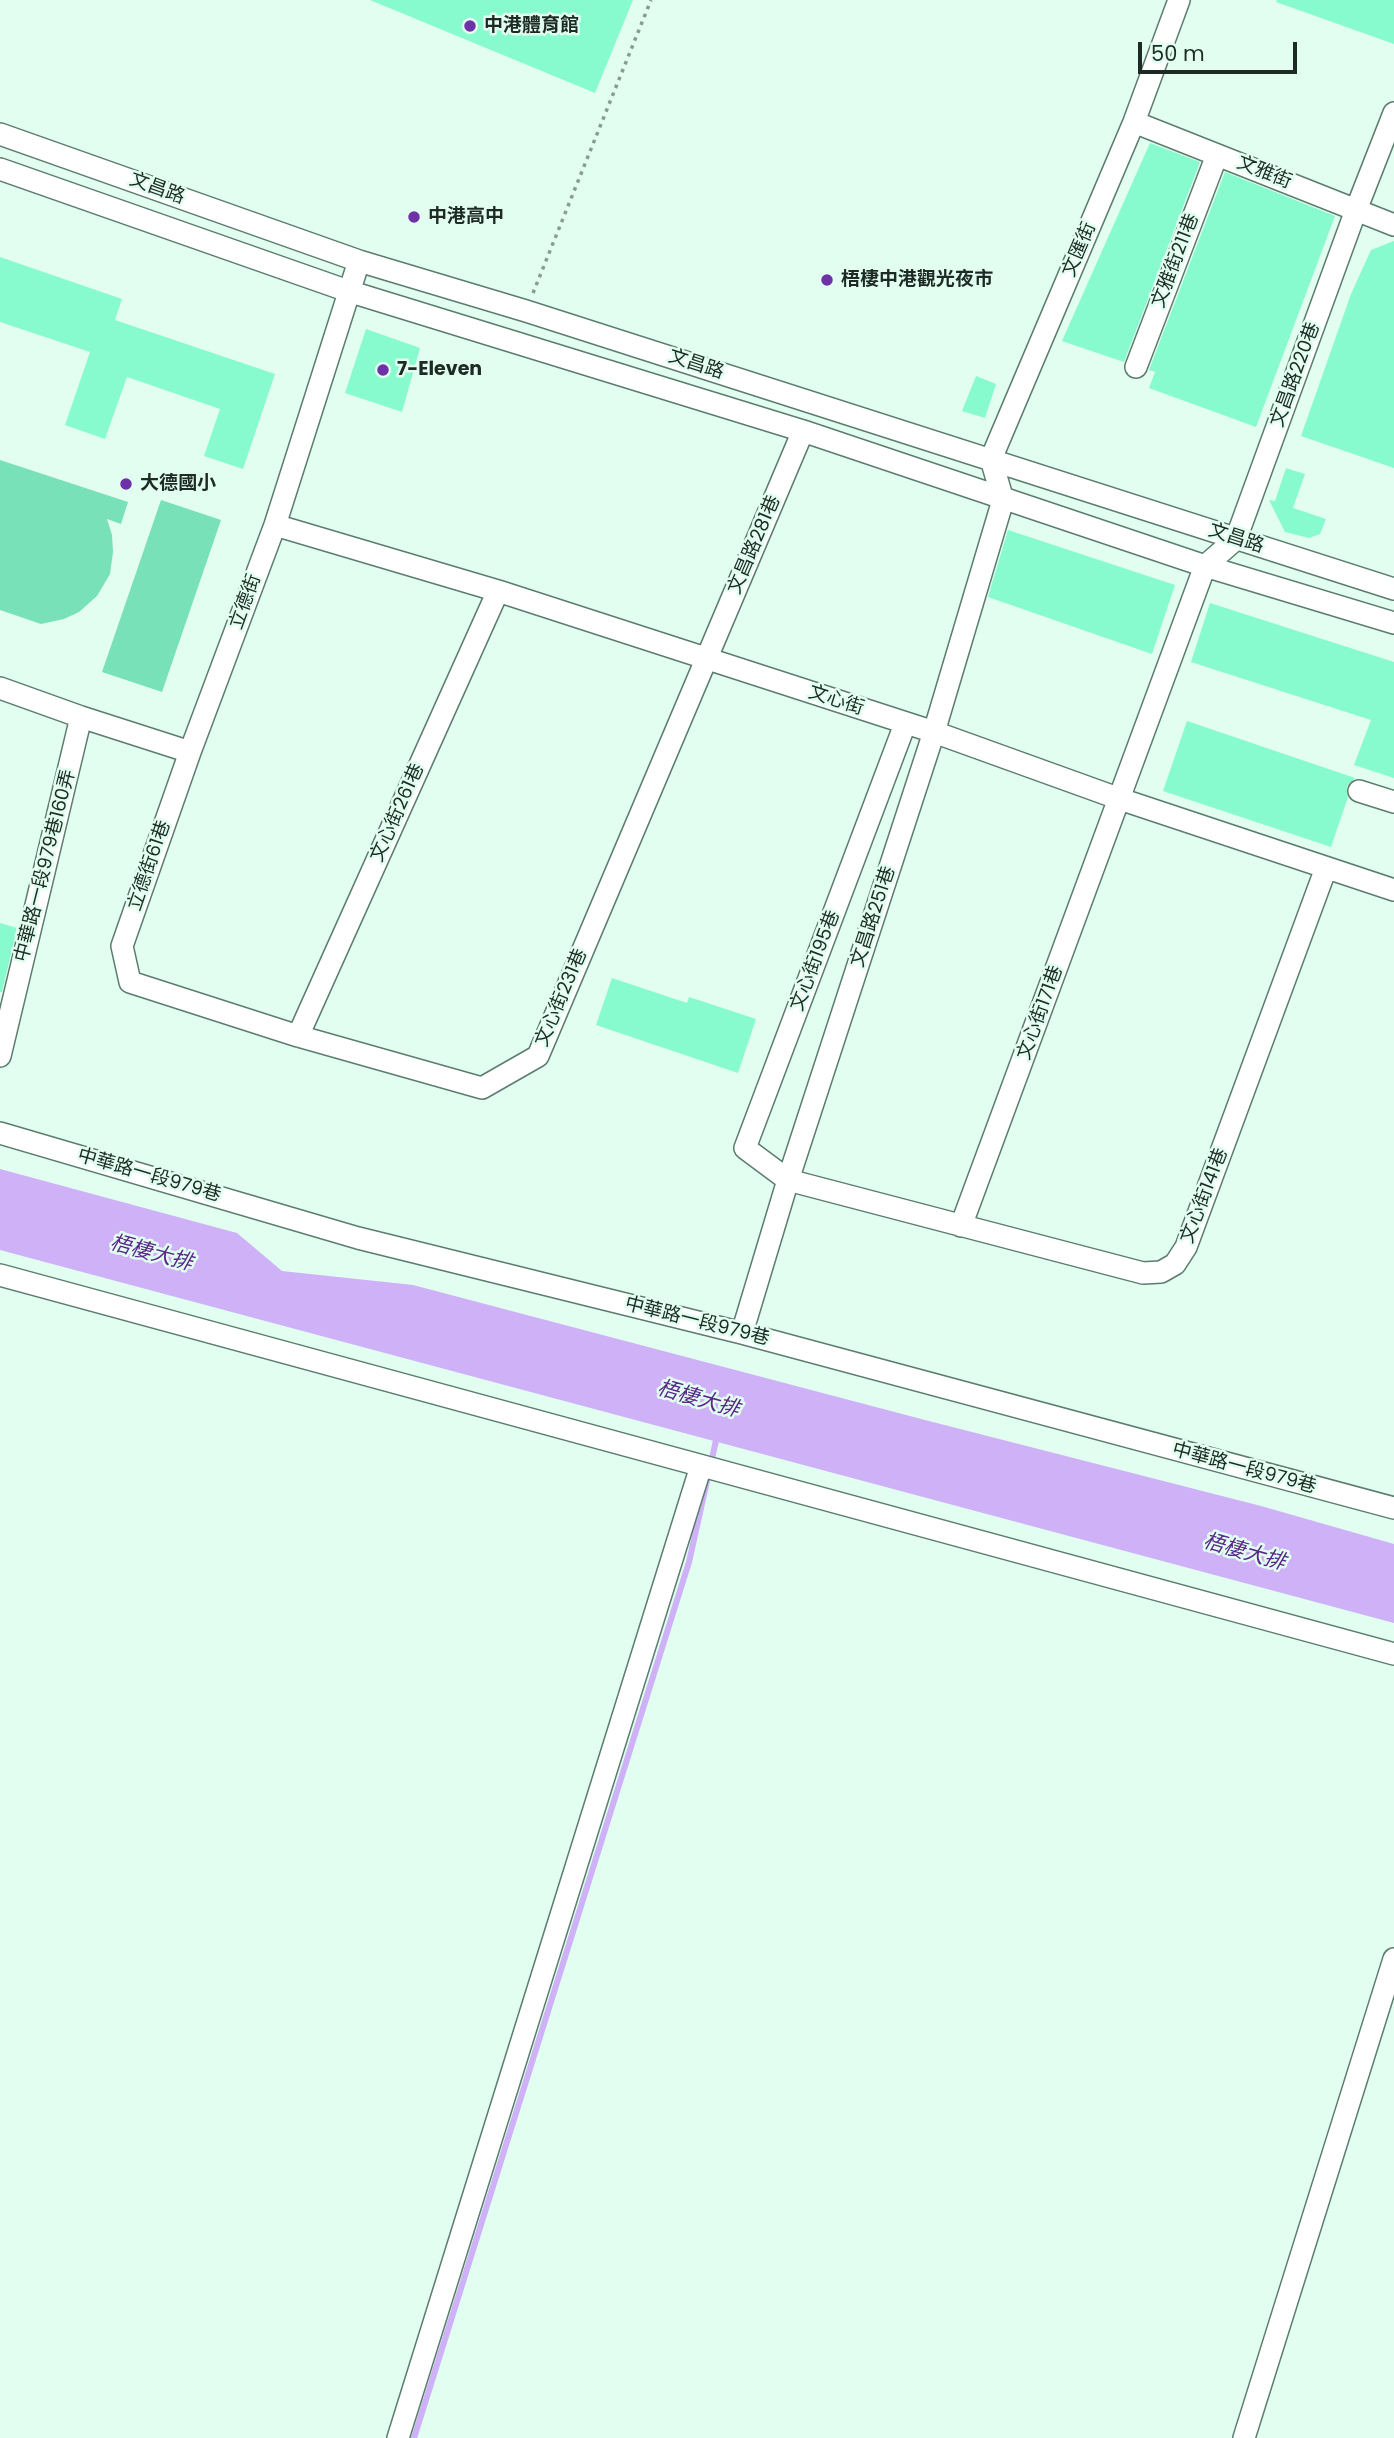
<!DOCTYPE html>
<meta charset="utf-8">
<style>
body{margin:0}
#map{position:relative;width:1394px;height:2438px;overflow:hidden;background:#e1fef0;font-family:Poppins,sans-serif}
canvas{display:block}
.scale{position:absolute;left:1138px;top:42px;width:159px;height:32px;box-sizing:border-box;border:4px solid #1e2b25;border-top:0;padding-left:9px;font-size:21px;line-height:24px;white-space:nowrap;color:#1e2b25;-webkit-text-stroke:5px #e1fef0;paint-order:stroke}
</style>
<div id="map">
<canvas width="1394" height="2438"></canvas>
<div class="scale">50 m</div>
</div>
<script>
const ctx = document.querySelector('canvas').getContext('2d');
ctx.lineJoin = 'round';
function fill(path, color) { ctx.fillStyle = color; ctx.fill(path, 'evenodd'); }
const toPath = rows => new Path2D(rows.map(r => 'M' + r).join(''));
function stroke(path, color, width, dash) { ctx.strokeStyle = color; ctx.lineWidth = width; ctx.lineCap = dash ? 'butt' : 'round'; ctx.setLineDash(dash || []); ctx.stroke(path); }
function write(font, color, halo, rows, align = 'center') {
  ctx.font = font + ' Poppins,"Noto Sans TC",sans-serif'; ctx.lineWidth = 5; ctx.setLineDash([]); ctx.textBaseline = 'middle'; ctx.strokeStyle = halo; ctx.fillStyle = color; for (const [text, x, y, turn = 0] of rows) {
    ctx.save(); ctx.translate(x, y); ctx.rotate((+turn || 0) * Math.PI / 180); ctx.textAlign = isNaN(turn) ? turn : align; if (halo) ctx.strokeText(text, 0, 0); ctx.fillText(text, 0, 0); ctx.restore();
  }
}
const green = toPath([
 [0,460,128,502,121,524,107,519,112,535,113,552,110,574,97,596,79,612,64,619,41,624,0,610],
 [161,500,221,520,162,692,102,672]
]);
const water = toPath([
 [0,1169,237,1233,282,1271,413,1285,925,1420,1261,1506,1394,1544,1394,1623,0,1250]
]);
const stream = toPath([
 [414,2438,689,1562,717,1436]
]);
const building = toPath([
 [370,0,633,0,595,93],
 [1277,0,1394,0,1394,44,1276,2],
 [1150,143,1200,162,1124,362,1062,341],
 [1225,172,1335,216,1256,427,1149,388,1155,372,1149,370],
 [1394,241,1394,468,1301,436,1351,294,1371,250],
 [0,257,122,299,115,320,275,374,243,469,204,456,220,409,127,377,105,439,65,425,90,352,0,322],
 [366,329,420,348,402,412,345,393],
 [976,376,996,384,985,418,962,411],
 [1286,468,1305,474,1293,508,1326,519,1320,534,1309,538,1285,532,1269,500,1275,501],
 [1008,530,1175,585,1152,654,988,597],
 [1210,603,1394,662,1394,778,1354,765,1371,720,1191,662],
 [1187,721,1355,778,1347,786,1348,797,1331,847,1163,791],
 [0,923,17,928,2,992,0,992],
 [612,978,687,1003,689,997,756,1019,738,1073,596,1025]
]);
const path = toPath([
 [533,293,651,0]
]);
const minor = toPath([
 [1134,122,1394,225],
 [0,134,359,261,526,311,1394,589],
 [0,169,348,291,803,431,1205,566,1394,623],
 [359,261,275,525,190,752,122,946,130,982,298,1036,482,1088,538,1056,803,431],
 [1136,367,1217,155],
 [1003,500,991,459,1134,122,1179,0],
 [275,525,498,591,934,732,1120,799,1394,890],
 [0,688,81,717,190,752],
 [905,724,745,1148,788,1180,1143,1273,1161,1272,1175,1264,1186,1247,1326,868],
 [1359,791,1394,802],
 [298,1036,498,591],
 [0,1056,81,717],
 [0,1133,358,1238,742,1333,1394,1508],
 [961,1226,1205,566,1236,539,1356,210,1394,113],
 [0,1275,1394,1654],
 [742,1333,788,1180,934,732,1003,500],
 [398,2438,701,1466],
 [1244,2438,1394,1959]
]);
const markers = [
 [470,26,7,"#6e31a7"],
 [414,217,7,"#6e31a7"],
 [827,280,7,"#6e31a7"],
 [383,370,7,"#6e31a7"],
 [126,484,7,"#6e31a7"]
];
const poiNames = [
 ["中港體育館",484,26],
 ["中港高中",428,217],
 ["梧棲中港觀光夜市",841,280],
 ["7-Eleven",397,370],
 ["大德國小",140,484]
];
const streetNames = [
 ["文雅街",1264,173,22],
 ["文昌路",157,189,20],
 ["文匯街",1080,250,-67],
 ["文雅街211巷",1176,261,-69],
 ["文昌路",696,365,18],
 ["文昌路220巷",1296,375,-70],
 ["文昌路",1236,539,18],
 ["文昌路281巷",755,545,-67],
 ["立德街",246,602,-70],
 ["文心街",836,701,18],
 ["文心街261巷",398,813,-66],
 ["中華路一段979巷160弄",46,866,-76],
 ["立德街61巷",150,866,-71],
 ["文昌路251巷",874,917,-72],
 ["文心街195巷",816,961,-69],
 ["文心街231巷",562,998,-67],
 ["文心街171巷",1041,1013,-70],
 ["中華路一段979巷",149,1176,16],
 ["文心街141巷",1205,1196,-69],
 ["中華路一段979巷",697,1322,14],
 ["中華路一段979巷",1244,1469,15]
];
const waterNames = [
 ["梧棲大排",151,1254,15],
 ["梧棲大排",698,1400,16],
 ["梧棲大排",1244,1553,16]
];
fill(green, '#78e1b8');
fill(water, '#ceb1f6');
stroke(stream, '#ceb1f6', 6);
fill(building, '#87fbce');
stroke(minor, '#5b7c6e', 24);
stroke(path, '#879c92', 3.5, [3.5, 5]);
stroke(minor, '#fff', 21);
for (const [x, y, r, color] of markers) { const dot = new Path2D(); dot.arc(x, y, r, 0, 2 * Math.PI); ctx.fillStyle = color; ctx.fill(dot); stroke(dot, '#e1fef0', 2.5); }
write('bold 19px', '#1e2b25', '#e1fef0', poiNames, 'left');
write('19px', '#1e2b25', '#e1fef0', streetNames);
write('italic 21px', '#592788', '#e1fef0', waterNames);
</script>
